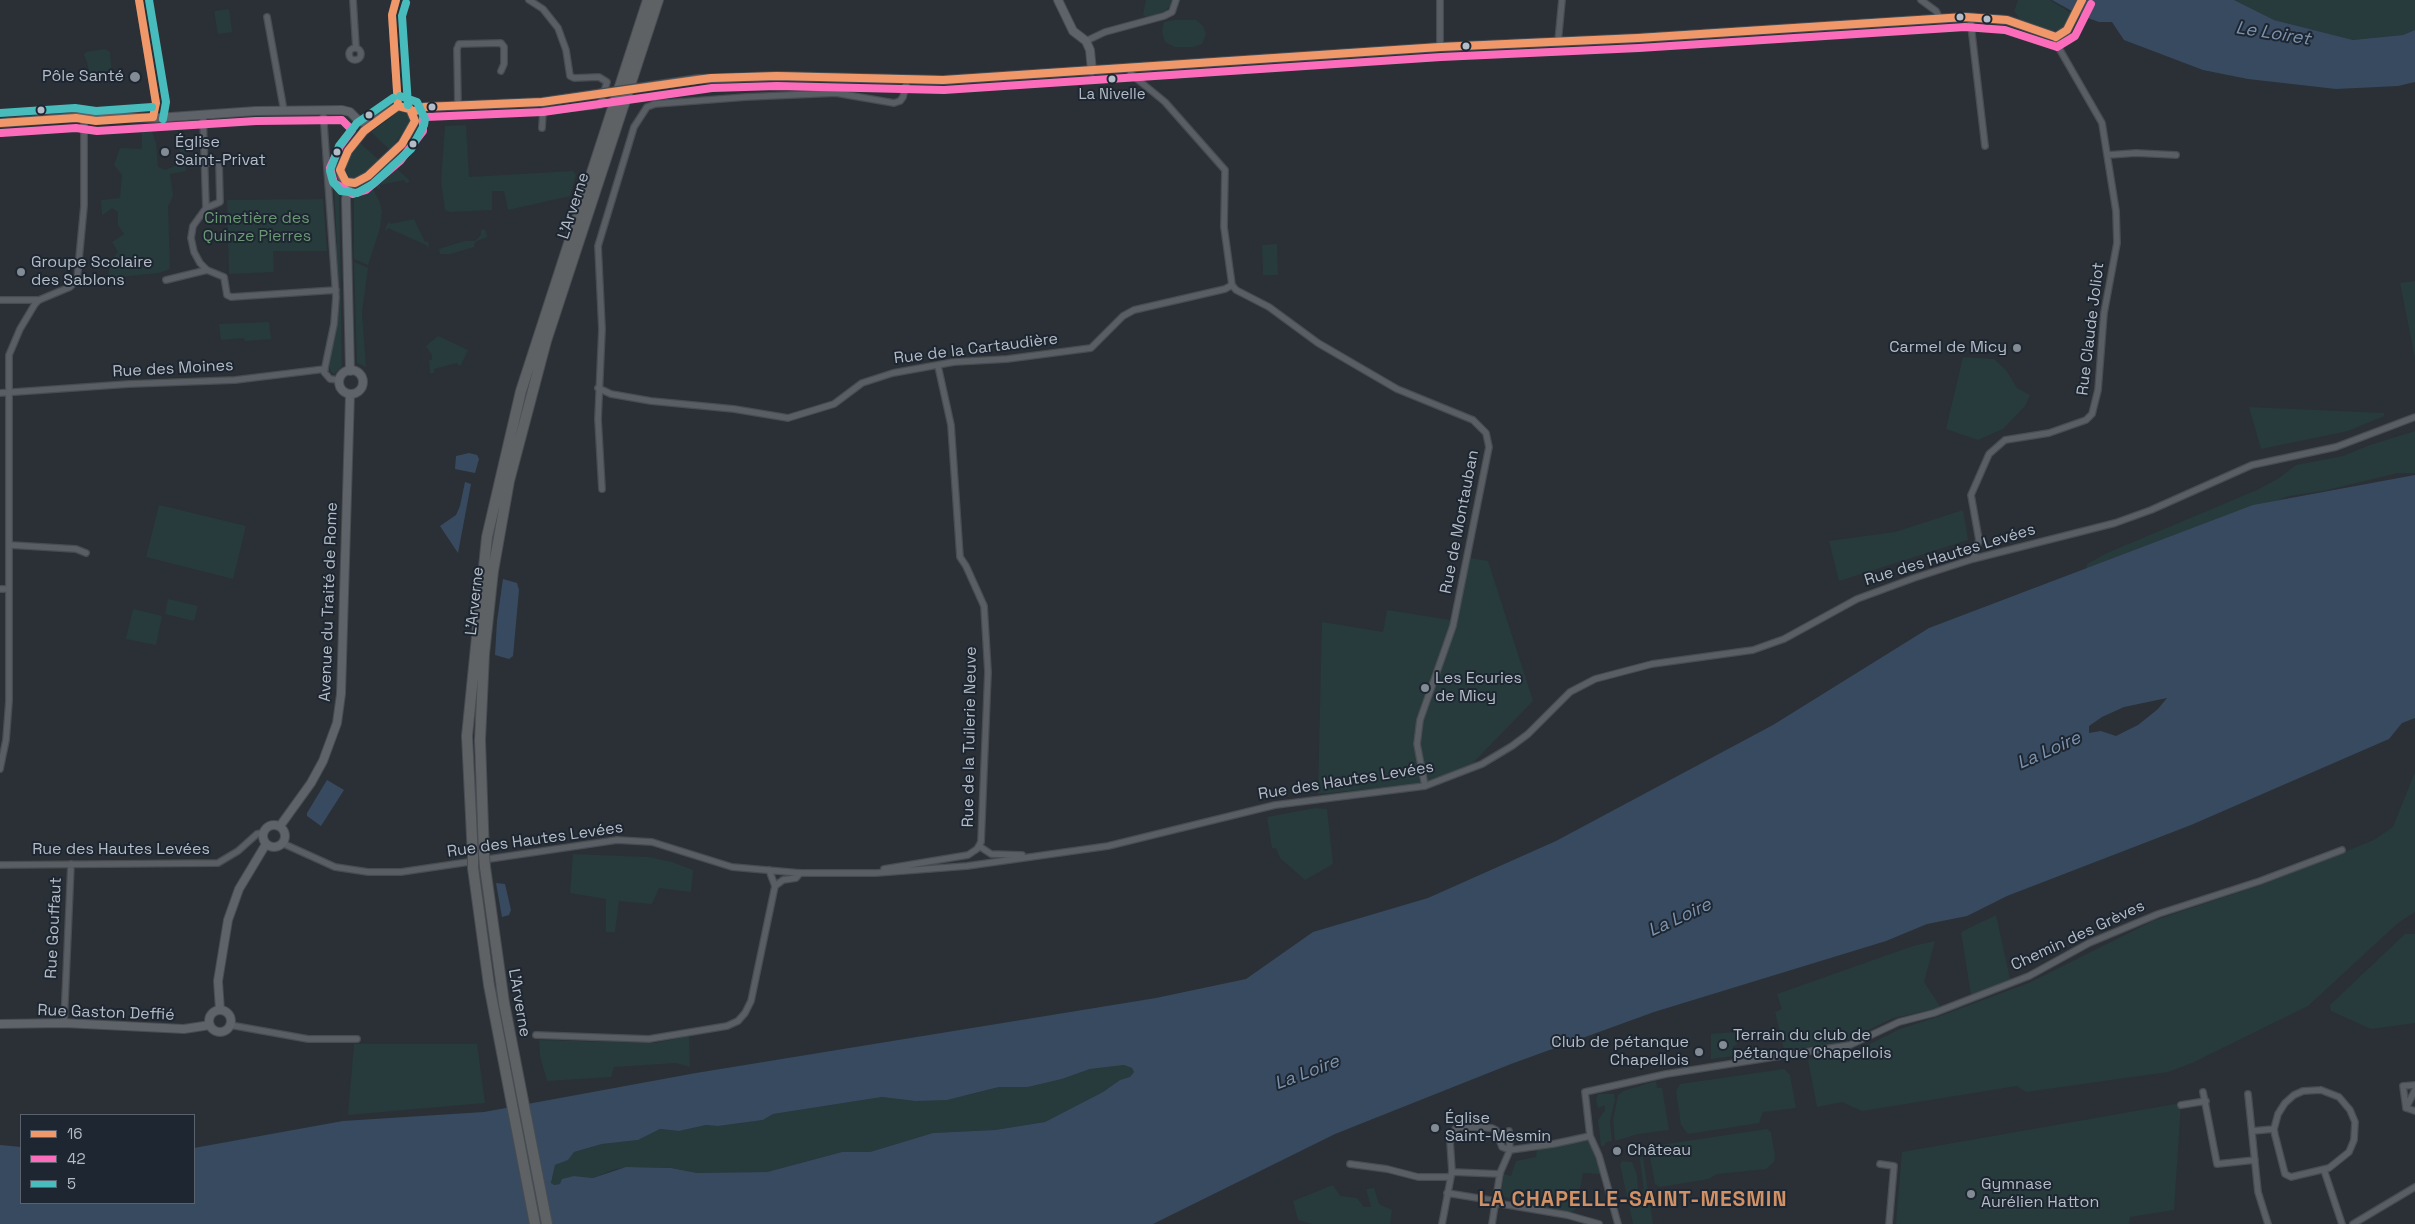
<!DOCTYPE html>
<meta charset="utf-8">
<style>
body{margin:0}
#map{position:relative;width:2415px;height:1224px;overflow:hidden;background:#2a3036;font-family:"Space Grotesk",sans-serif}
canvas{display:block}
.legend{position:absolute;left:20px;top:1114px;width:175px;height:90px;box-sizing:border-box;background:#1d2631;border:1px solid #59626d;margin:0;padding:6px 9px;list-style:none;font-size:15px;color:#b3bcc7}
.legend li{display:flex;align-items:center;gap:10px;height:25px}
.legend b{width:25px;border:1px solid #59626d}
</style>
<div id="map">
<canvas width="2415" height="1224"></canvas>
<ul class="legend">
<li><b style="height:6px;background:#f0986a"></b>16</li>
<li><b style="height:6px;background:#fb6dba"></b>42</li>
<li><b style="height:6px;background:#48bcbc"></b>5</li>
</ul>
</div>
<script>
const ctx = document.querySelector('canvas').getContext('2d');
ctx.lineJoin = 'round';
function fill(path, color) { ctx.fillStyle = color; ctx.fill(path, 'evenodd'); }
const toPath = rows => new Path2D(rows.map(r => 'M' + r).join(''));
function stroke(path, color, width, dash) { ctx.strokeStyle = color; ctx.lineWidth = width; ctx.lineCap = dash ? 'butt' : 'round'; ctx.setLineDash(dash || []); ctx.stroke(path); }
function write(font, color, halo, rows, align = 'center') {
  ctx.font = font + ' "Space Grotesk",sans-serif'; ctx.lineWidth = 4; ctx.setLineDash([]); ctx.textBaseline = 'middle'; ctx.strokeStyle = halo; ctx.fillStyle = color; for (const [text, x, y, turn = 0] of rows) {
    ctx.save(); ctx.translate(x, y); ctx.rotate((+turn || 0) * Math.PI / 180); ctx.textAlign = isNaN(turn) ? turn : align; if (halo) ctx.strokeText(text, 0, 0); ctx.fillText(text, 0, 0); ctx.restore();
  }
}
const green = toPath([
 [1146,0,1171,0,1170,6,1165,11,1148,18,1143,15],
 [2018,0,2050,0,2071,13,2067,24,2060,30,2050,31,2021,21,2014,11],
 [2234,0,2415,0,2415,30,2403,35,2353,40,2274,20],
 [229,9,232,32,218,34,214,11],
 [1174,20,1196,20,1203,26,1206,34,1202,44,1193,47,1175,47,1165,42,1162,31,1164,22],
 [105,49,110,52,112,75,102,79,90,77,87,62,84,55,86,52],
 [399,111,408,114,410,122,390,150,371,132],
 [466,125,469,177,573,171,576,175,570,196,508,210,504,191,492,191,492,210,450,212,445,210,441,181,445,126],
 [142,127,151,129,156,143,158,167,165,170,180,164,180,143,185,144,186,171,170,174,173,196,168,206,170,269,159,273,108,278,111,260,118,252,112,242,124,234,118,225,118,212,112,208,102,216,101,200,120,198,122,175,114,165,120,148,142,149],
 [360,143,380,161,358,178,350,179,344,174,344,166],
 [393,165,409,180,409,182,406,183,404,180,380,185,380,189,378,189,374,181],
 [332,175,339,187,342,366,334,374,331,372,328,363,340,295,334,243,337,245,334,186,330,182],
 [371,185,380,203,382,212,380,228,368,265,354,259,354,194,365,186],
 [323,199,327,251,273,251,274,272,229,274,227,200],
 [414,219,425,242,428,241,429,249,426,245,388,228,386,231,385,229,389,221,390,224],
 [485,229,487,237,475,242,474,247,450,254,440,254,439,249,464,241,475,241,481,235,481,230],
 [1277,244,1278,275,1263,275,1262,245],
 [354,262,368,268,362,312,366,367,357,363],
 [2415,281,2415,358,2400,283],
 [269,322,271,339,245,341,244,338,221,340,219,324],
 [438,336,468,350,461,365,459,366,457,363,434,369,434,373,430,373,429,360,432,360,432,355,426,346],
 [1963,357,1994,359,2006,370,2017,388,2030,395,2025,406,2003,429,1978,440,1946,429],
 [2249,407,2384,413,2384,416,2348,431,2261,449],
 [2415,431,2415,473,2398,473,2323,491,2289,496,2085,574,2087,564,2107,553,2257,490,2279,478,2296,465,2343,456,2370,445],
 [159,505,246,526,233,579,146,557],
 [1963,510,1968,540,1839,581,1829,541,1895,532],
 [1470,558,1488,561,1533,701,1469,767,1415,785,1318,794,1322,622,1383,632,1387,610,1456,621],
 [168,599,198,606,194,621,165,614],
 [133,609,162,616,156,645,126,639],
 [2415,772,2415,912,2398,923,2308,1006,2192,1063,2168,1072,2026,1092,2017,1086,1862,1111,1842,1102,1817,1107,1808,1060,1854,1052,1900,1029,1943,1015,2031,982,2153,921,2267,883,2374,840,2393,827],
 [1315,808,1327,809,1333,864,1305,880,1280,858,1276,848,1272,848,1267,817],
 [573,854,648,857,672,862,693,870,691,892,659,888,652,904,619,901,615,932,606,932,606,899,570,893],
 [1996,915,2010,979,1971,995,1961,932],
 [2405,934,2415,934,2415,1023,2371,1029,2331,1011,2330,1005],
 [1935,941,1924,982,1941,1008,1893,1018,1842,1043,1784,1050,1775,1012,1782,1009,1777,994,1913,946],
 [1735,1032,1737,1045,1733,1046,1734,1056,1711,1059,1711,1034],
 [689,1036,690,1067,676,1063,614,1067,611,1077,547,1081,540,1056,539,1040,655,1043],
 [354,1044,477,1044,485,1103,348,1115],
 [1124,1065,1132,1068,1134,1072,1130,1077,1120,1080,1103,1092,1045,1122,995,1130,933,1133,870,1152,842,1152,767,1172,697,1173,671,1168,636,1167,615,1169,593,1178,574,1176,560,1184,554,1185,551,1184,555,1165,565,1161,574,1152,602,1144,638,1140,660,1129,679,1131,706,1125,718,1126,763,1120,773,1114,882,1097,915,1101,969,1095,999,1087,1028,1087,1062,1079,1090,1069],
 [1784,1069,1790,1075,1796,1108,1763,1112,1759,1123,1688,1134,1681,1125,1676,1091,1680,1084],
 [1656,1081,1657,1088,1662,1088,1669,1130,1638,1134,1615,1141,1613,1120,1618,1095,1623,1091],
 [1598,1094,1614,1094,1615,1100,1610,1121,1612,1141,1606,1142,1604,1146,1601,1146,1598,1120,1605,1110,1605,1105,1598,1108,1596,1100],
 [2181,1103,2174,1210,2130,1217,2129,1224,1896,1224,1902,1152],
 [1767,1129,1771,1132,1775,1157,1774,1162,1766,1169,1717,1174,1709,1179,1660,1187,1655,1184,1649,1152,1653,1146],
 [1589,1140,1601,1174,1583,1173,1576,1209,1571,1212,1525,1207,1525,1203,1501,1196,1504,1174,1511,1176,1516,1161,1536,1157,1537,1149],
 [1638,1144,1641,1144,1653,1224,1633,1224,1620,1164,1622,1161,1632,1162,1637,1175,1639,1200,1645,1199],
 [1333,1185,1340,1196,1357,1198,1364,1207,1371,1207,1366,1189,1374,1188,1379,1204,1392,1210,1390,1224,1312,1224,1298,1220,1293,1201]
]);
const water = toPath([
 [2052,0,2234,0,2274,20,2353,40,2403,35,2415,30,2415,82,2398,86,2336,89,2248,79,2203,70,2124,40,2112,22,2099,22,2079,15],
 [469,453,477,455,479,459,475,473,455,469,456,456],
 [2415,475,2415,718,2402,723,2389,739,2191,825,2007,896,1967,916,1927,924,1886,941,1654,1012,1511,1064,1335,1134,1153,1224,0,1224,0,1145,21,1147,21,1203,194,1203,194,1148,343,1121,484,1112,696,1073,1156,998,1246,979,1313,932,1428,898,1556,841,1773,725,1929,628,2253,505],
 [2167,698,2158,709,2138,725,2116,736,2101,731,2089,733,2089,726,2102,717,2124,707],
 [1124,1065,1132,1068,1134,1072,1130,1077,1120,1080,1103,1092,1045,1122,995,1130,933,1133,870,1152,842,1152,767,1172,697,1173,671,1168,626,1167,593,1178,574,1176,562,1179,560,1184,554,1185,551,1183,555,1165,568,1160,574,1152,602,1144,638,1140,660,1129,679,1131,706,1125,718,1126,763,1120,773,1114,882,1097,915,1101,947,1100,999,1087,1028,1087,1062,1079,1090,1069],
 [465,482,471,484,458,553,440,526,456,515,460,506],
 [503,579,517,583,519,590,513,656,509,659,495,655,497,621],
 [327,780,344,790,321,826,307,816,307,813],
 [496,883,505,884,511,910,509,915,502,917]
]);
const street = toPath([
 [139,0,156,103,153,117],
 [353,0,356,48],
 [396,0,392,15,398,106],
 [529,0,543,9,558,28,566,50,570,76,574,78,599,77,607,82,600,105,543,111,542,128],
 [1440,0,1440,47],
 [1921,0,1936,11,1940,19],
 [267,17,284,111],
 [1970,17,1985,146],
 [1086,41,1105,32,1164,16,1172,12,1176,0],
 [1558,42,1562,0],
 '349 54a6 6 0 1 1 12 0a6 6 0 1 1-12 0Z',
 [1130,69,1131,74,1165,102,1225,170,1224,227,1232,285],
 [458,106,457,49,459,44,501,43,504,47,504,64,501,71],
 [323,110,336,297,334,324,324,372,330,379,339,380],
 [203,116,206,208],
 [2108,155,2136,153,2176,155],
 [205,163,219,163,220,202,206,208,193,226,191,238,194,252,200,263,207,270,224,277,227,295,231,297,336,290],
 [166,280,207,270],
 [1232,285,1236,290,1269,307,1318,343,1397,389,1473,420,1486,433,1489,447,1453,626,1420,720,1417,744,1425,786],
 [0,300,39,300],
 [598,388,611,394,651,401,734,409,788,418,834,404,862,383,893,373,954,362,1007,359,1091,348,1123,316,1134,310,1225,289,1232,285],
 [0,393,129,384,235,380,325,369],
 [602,489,598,419,602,329,598,246,634,127,647,107,655,104,746,97,836,93,894,103,900,101,903,97,907,80],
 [10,545,76,549,86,553],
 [1973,559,1979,540,1971,495,1989,454,2005,440,2049,433,2086,420,2092,414,2098,390,2104,313,2117,243,2116,211,2102,123,2056,43,2056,37],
 [0,589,9,589],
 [0,769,6,740,9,701,9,355,20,329,35,304,39,300,70,287,77,280,84,206,84,118],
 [282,843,335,867,368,872,401,872,617,840,652,842,732,867,800,873,876,873,967,866,1108,846,1275,805,1425,786,1482,764,1512,746,1528,734,1570,692,1595,679,1652,664,1753,650,1784,639,1857,599,1914,578,1973,559,2115,523,2151,510,2252,465,2336,447,2415,417],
 [979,846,991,854,1022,855],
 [0,865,218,863,238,851,257,834,262,833],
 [884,869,968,855,977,849,981,842,988,672,984,606,966,566,960,557,951,425,938,366],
 [769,870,775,886],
 [64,1023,71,864],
 [230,1025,308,1039,357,1039],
 [536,1035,649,1039,727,1026,738,1021,745,1013,751,1001,775,886,783,880,796,878,800,873],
 [2321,1090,2339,1097,2350,1110,2355,1122,2354,1140,2349,1152,2329,1168,2291,1177,2285,1174,2275,1135,2274,1129,2278,1114,2285,1103,2294,1095,2303,1091,2321,1090],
 [2203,1092,2217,1164,2255,1160],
 [2248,1094,2258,1192,2268,1224],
 [2181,1105,2206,1101],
 [2406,1108,2403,1086,2415,1085],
 [2406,1108,2415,1090],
 [2406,1108,2415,1111],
 [2252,1131,2274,1129],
 [1350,1164,1387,1169,1418,1177,1450,1177],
 [1880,1164,1894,1166,1889,1224],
 [2324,1170,2342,1224],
 [1452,1172,1500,1174],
 [1447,1193,1496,1201],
 [1496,1203,1567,1215,1599,1224],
 [1442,1224,1452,1171,1450,1141,1455,1129,1460,1127,1492,1128,1496,1130,1502,1147,1510,1150,1553,1144,1590,1136],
 [1492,1224,1500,1173,1510,1150,1509,1131],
 [1618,1224,1599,1156,1590,1136,1585,1092,1666,1074,1850,1045,1899,1022,1934,1013,2029,976,2089,943,2158,914,2260,881,2342,850],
 [2353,1224,2415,1187]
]);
const secondary = toPath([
 [1058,0,1073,31,1086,41,1090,50,1092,71],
 [698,79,777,76,943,80,1440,47,1638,38,1965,17,2007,20,2056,37,2067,30,2082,0],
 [398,106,410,109,415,121,402,144,368,176,355,183,346,182,342,177,340,170,348,151,364,131,378,119,398,106],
 [413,112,424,107,542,102],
 [0,123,88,116,156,118,256,111,342,110,350,112,359,121,371,125],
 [349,183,346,199,350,371],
 '339 382a12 12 0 1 1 24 0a12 12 0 1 1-24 0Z',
 '263 836a11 11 0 1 1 22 0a11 11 0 1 1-22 0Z',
 [280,826,311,783,323,761,337,723,341,694,350,394],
 [220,1010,218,981,228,920,239,889,266,844],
 '209 1021a11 11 0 1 1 22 0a11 11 0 1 1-22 0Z',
 [0,1024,64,1023,184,1029,210,1025]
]);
const highway = toPath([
 [484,855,480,740,484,654,493,571,509,481,546,341,658,0],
 [473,857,467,736,487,537,521,391,648,0],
 [485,867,504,1003,547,1224],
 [473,868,489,985,535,1224]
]);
const secondaryBridge = toPath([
 [542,102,698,79]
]);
const highwayBridge = toPath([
 [484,855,485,867],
 [473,857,473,868]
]);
const bus1 = toPath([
 [139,0,156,103,153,117],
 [396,0,392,15,398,106],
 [2056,37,2067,30,2082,0],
 [398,106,410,109,415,121,402,144,368,176,355,183,346,182,340,170,348,151,364,131,398,106],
 [413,112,424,107,542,102,711,78,777,76,943,80,1440,47,1638,38,1965,17,2007,20,2056,37],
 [0,123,76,118,96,121,153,117]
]);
const bus2 = toPath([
 [1,133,76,128,97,131,256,121,342,120,352,130,340,146,330,168,334,183,353,194,366,190,400,161,423,131,423,118,426,117,543,112,712,88,777,86,944,90,1441,57,1639,48,1965,27,2005,30,2057,47,2075,36,2091,4]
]);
const bus3 = toPath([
 [149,0,166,102,163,119],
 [406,3,402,16,408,105],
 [393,98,357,123,339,146,330,171,333,182,341,191,357,193,373,184,411,149,424,125,425,119,417,102,400,96],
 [0,113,75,108,96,111,152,107]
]);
const markers = [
 [1960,17,4.5,"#b3bcc7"],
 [1987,19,4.5,"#b3bcc7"],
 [1466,46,4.5,"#b3bcc7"],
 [135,77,6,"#838b94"],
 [1112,79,4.5,"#b3bcc7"],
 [432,107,4.5,"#b3bcc7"],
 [41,110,4.5,"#b3bcc7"],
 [369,115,4.5,"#b3bcc7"],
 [413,144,4.5,"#b3bcc7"],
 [165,152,5,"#838b94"],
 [337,152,4.5,"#b3bcc7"],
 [21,272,5,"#838b94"],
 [2017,348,5,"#838b94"],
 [1425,688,5,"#838b94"],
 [1723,1045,5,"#838b94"],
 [1699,1052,5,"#838b94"],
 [1435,1128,5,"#838b94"],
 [1617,1151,5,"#838b94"],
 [1971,1194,5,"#838b94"]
];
const busNames = [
 ["La Nivelle",1112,95]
];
const poiNames = [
 ["Pôle Santé",124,77,"right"],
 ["Église",175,143],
 ["Saint-Privat",175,161],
 ["Groupe Scolaire",31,263],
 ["des Sablons",31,281],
 ["Carmel de Micy",2007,348,"right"],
 ["Les Ecuries",1435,679],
 ["de Micy",1435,697],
 ["Terrain du club de",1733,1036],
 ["pétanque Chapellois",1733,1054],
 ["Club de pétanque",1689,1043,"right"],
 ["Chapellois",1689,1061,"right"],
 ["Église",1445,1119],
 ["Saint-Mesmin",1445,1137],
 ["Château",1627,1151],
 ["Gymnase",1981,1185],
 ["Aurélien Hatton",1981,1203]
];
const streetNames = [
 ["L'Arverne",574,206,-72],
 ["Rue Claude Joliot",2091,329,-83],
 ["Rue de la Cartaudière",976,349,-7],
 ["Rue des Moines",173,369,-3],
 ["Rue de Montauban",1460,522,-79],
 ["Rue des Hautes Levées",1950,555,-17],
 ["L'Arverne",475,601,-84],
 ["Avenue du Traité de Rome",329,602,-88],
 ["Rue de la Tuilerie Neuve",970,737,-89],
 ["Rue des Hautes Levées",1346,781,-9],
 ["Rue des Hautes Levées",535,840,-8],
 ["Rue des Hautes Levées",121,850],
 ["Rue Gouffaut",54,928,-87],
 ["Chemin des Grèves",2078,936,-25],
 ["L'Arverne",519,1003,80],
 ["Rue Gaston Deffié",106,1013,2]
];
const parkNames = [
 ["Cimetière des",257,219],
 ["Quinze Pierres",257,237]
];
const waterNames = [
 ["Le Loiret",2273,34,9],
 ["La Loire",2049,751,-24],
 ["La Loire",1680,918,-25],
 ["La Loire",1307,1073,-21]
];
const districtNames = [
 ["LA CHAPELLE-SAINT-MESMIN",1633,1200]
];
fill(green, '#273a3c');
fill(water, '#384a60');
stroke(street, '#484c51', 8);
stroke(secondary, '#484c51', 10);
stroke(highway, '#474c52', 12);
stroke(street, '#595e65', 5.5);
stroke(secondary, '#5e6269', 8);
stroke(highway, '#5e6265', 10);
stroke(secondaryBridge, '#484c51', 10, []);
stroke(highwayBridge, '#474c52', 12, []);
stroke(secondaryBridge, '#5e6269', 8);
stroke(highwayBridge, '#5e6265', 10);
stroke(bus1, '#f0986a', 8);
stroke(bus2, '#fb6dba', 8);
stroke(bus3, '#48bcbc', 8);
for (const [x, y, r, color] of markers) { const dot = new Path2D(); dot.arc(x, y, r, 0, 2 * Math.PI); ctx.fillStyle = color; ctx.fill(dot); stroke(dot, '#1d2631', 2); }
write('15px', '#b3bcc7', '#1d2631', busNames);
write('16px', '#b3bcc7', '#1d2631', poiNames, 'left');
write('16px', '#b3bcc7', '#1d2631', streetNames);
write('16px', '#6b9874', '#1d2631', parkNames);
write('italic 18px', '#7c93ae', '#1d2631', waterNames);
ctx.letterSpacing = '1px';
write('bold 21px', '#d19165', '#1d2631', districtNames);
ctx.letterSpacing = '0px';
</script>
